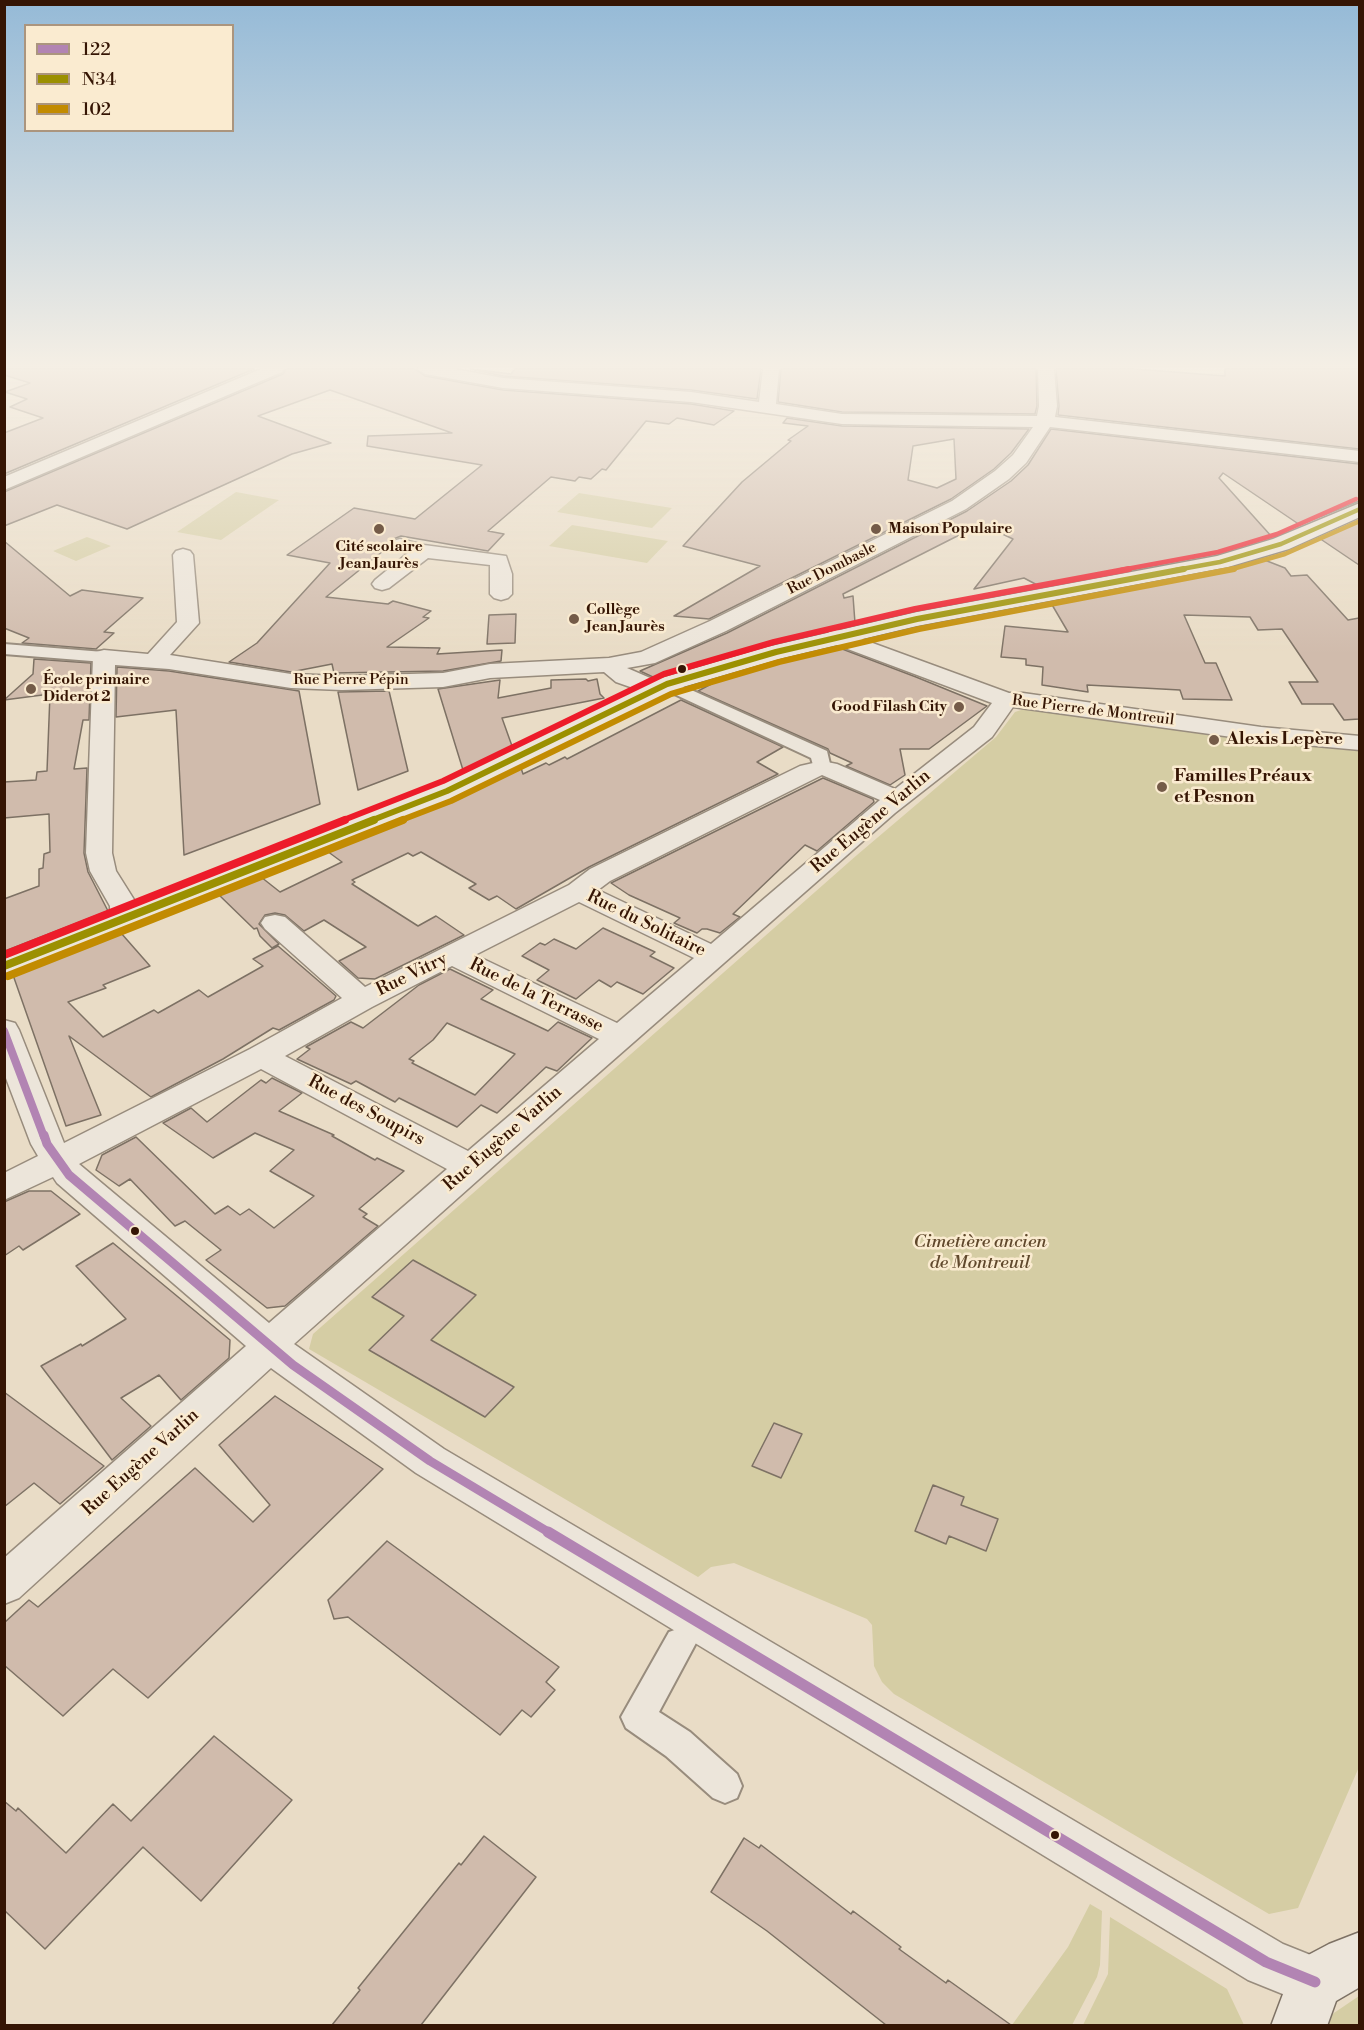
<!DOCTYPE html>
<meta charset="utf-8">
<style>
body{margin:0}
#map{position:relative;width:1364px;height:2030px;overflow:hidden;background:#e9dcc6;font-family:"Libre Bodoni",serif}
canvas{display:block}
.frame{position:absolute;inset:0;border:6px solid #351504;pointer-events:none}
.legend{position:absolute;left:24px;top:24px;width:210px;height:108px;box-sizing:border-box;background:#faebd0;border:2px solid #ab957e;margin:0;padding:8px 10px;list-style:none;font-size:18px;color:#351504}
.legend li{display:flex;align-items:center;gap:12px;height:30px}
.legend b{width:30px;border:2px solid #ab957e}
</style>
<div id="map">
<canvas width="1364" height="2030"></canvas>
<div class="frame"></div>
<ul class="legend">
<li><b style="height:8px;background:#b284b3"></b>122</li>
<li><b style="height:8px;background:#9b9001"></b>N34</li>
<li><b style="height:8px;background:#c28b01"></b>102</li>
</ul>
</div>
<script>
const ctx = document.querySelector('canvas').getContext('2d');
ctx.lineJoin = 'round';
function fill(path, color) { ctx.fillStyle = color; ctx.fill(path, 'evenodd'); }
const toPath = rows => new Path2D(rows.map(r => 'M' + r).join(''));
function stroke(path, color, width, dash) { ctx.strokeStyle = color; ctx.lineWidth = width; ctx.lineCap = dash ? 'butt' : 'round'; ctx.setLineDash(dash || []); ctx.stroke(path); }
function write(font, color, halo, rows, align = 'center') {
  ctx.font = font + ' "Libre Bodoni",serif'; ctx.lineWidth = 5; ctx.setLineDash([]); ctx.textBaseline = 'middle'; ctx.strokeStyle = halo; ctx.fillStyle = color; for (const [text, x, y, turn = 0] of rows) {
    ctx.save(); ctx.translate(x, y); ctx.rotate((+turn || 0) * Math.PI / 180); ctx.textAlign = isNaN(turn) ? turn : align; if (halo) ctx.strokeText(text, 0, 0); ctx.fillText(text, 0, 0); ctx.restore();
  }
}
const green = toPath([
 [236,492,279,500,221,540,177,532],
 [579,493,672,508,652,528,557,512],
 [572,525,668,541,647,563,549,546],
 [87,537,111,546,76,561,53,551],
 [1027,708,1250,741,1359,751,1359,1767,1298,1908,1269,1914,894,1694,882,1682,874,1666,872,1625,867,1619,734,1563,711,1567,698,1577,309,1349,313,1334,857,855,996,737,1015,712],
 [1090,1904,1102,1911,1100,1965,1097,1977,1072,2025,1012,2025,1068,1947],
 [1110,1917,1227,1989,1244,2025,1083,2025,1108,1974],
 [1359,1996,1359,2025,1323,2026,1331,2015]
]);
const building = toPath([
 [4,369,254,369,4,474,4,433,43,418,10,407,27,399,5,392,30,383,4,375,4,369],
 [286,369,415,369,425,376,503,390,691,404,734,411,714,425,677,418,669,424,646,421,606,470,602,469,591,479,579,477,575,481,551,477,488,531,504,534,488,551,401,536,391,540,388,547,326,597,388,604,393,601,431,611,423,617,429,618,387,647,440,648,437,654,502,650,501,661,443,671,334,673,332,664,291,672,229,662,257,643,330,563,287,555,354,508,415,519,482,465,367,446,368,436,452,433,330,390,258,416,331,443,292,454,127,529,57,505,4,526,4,492,283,374,286,369],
 [470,369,511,374,515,369,761,369,757,399,691,390,503,376,470,369],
 [781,369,1036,369,1037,406,1035,414,842,412,778,402,781,369],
 [1056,369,1135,369,1225,376,1225,369,1359,369,1359,449,1058,415,1059,406,1056,369],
 [787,418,842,426,1029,429,1011,453,994,469,951,499,709,619,674,616,760,566,683,546,742,482,791,441,788,440,808,426,783,423,787,418],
 [954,439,956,479,937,488,908,480,913,446,954,439],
 [1051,429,1359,464,1359,501,1300,525,1223,473,1219,478,1272,537,1216,554,1041,587,1024,578,974,589,1013,539,981,524,843,594,844,598,853,596,855,623,766,645,655,678,640,671,727,633,967,511,1011,481,1028,465,1051,429],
 [1359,520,1359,565,1319,538,1359,520],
 [4,541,70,596,82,590,143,598,104,632,114,633,96,649,22,643,29,638,4,628,4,541],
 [1262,559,1285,568,1291,576,1307,575,1348,620,1359,618,1359,719,1344,720,1333,704,1302,704,1289,682,1318,682,1282,629,1258,630,1250,617,1184,615,1205,663,1216,663,1232,700,1183,699,1180,690,1087,685,1088,692,1042,685,1043,667,1026,665,1026,659,1001,657,1005,626,1068,632,1051,603,1228,569,1262,559],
 [516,614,515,643,487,644,489,615,516,614],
 [837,647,916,677,987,706,929,749,900,749,905,775,890,785,846,766,852,763,830,753,828,749,698,691,715,682,714,680,837,647],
 [34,659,91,663,89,720,83,720,74,769,87,768,84,853,88,872,108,911,5,951,4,899,39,886,39,869,43,868,44,854,50,852,49,814,4,818,4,782,36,780,37,772,47,771,50,694,4,700,33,674,34,659],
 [117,667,169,671,299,691,320,804,184,855,176,710,116,717,117,667],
 [586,679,588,681,597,679,600,694,604,698,502,718,512,746,463,770,438,689,500,680,498,698,551,688,551,680,586,679],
 [389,691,408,771,358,790,338,692,389,691],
 [681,700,783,747,757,762,778,774,589,867,516,909,497,896,489,900,469,888,476,884,421,852,413,856,408,853,352,880,355,882,352,884,418,926,436,916,464,935,375,979,358,978,339,961,366,947,324,920,304,931,285,915,275,913,265,915,259,924,279,944,272,948,260,936,257,928,254,929,218,894,261,877,280,892,342,862,327,851,458,799,521,768,523,774,546,763,549,765,565,757,567,759,681,700],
 [823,778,873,799,874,802,817,851,805,845,733,914,740,917,720,933,707,929,702,929,697,933,674,923,680,918,629,895,611,883,823,778],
 [603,928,655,952,650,956,674,968,643,994,617,982,611,987,599,980,576,999,537,980,549,970,522,956,540,943,545,945,554,939,576,949,603,928],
 [121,933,150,966,103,985,106,988,68,1002,103,1037,154,1010,158,1013,199,990,208,997,263,966,253,959,278,946,336,996,334,1000,279,1030,273,1028,223,1059,151,1097,69,1036,101,1115,66,1126,13,975,121,933],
 [450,969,493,990,481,999,548,1031,558,1022,592,1038,557,1071,546,1067,497,1113,481,1105,457,1127,399,1098,395,1102,356,1081,351,1084,297,1059,310,1049,306,1047,351,1022,363,1028,419,985,450,969],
 [447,1023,515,1054,475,1095,412,1063,414,1061,409,1059,433,1040,447,1023],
 [272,1078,302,1093,279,1111,334,1135,332,1136,375,1160,377,1158,404,1171,359,1209,367,1214,363,1217,378,1226,285,1306,267,1308,206,1260,221,1250,185,1221,175,1226,130,1179,119,1186,96,1170,102,1155,136,1137,215,1214,228,1206,240,1215,249,1209,274,1228,314,1196,270,1171,294,1150,255,1133,213,1158,163,1123,191,1108,207,1122,261,1080,266,1083,272,1078],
 [29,1191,51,1191,80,1214,23,1250,19,1246,4,1256,4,1202,29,1191],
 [113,1243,230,1340,229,1358,181,1400,159,1375,121,1398,151,1426,112,1460,41,1366,81,1344,82,1346,126,1319,76,1266,113,1243],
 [413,1260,476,1295,431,1340,514,1387,485,1417,369,1350,404,1316,372,1297,413,1260],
 [4,1392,104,1466,60,1504,34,1483,4,1507,4,1392],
 [275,1396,383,1469,148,1698,113,1669,63,1716,4,1665,4,1623,29,1600,38,1607,195,1468,253,1522,270,1505,219,1445,275,1396],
 [774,1423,802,1434,781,1478,752,1466,774,1423],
 [933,1485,964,1497,961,1505,998,1519,986,1551,949,1536,946,1544,915,1531,933,1485],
 [387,1541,559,1667,546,1682,555,1690,531,1717,522,1710,500,1735,348,1617,334,1619,328,1600,387,1541],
 [214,1736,292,1800,201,1901,143,1847,45,1949,4,1910,4,1801,16,1811,18,1808,66,1853,113,1804,131,1821,214,1736],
 [484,1836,536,1877,421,2025,332,2025,360,1990,358,1988,459,1863,461,1865,484,1836],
 [744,1838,759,1848,761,1845,851,1914,853,1911,901,1947,899,1949,946,1983,948,1980,1011,2025,886,2025,767,1931,711,1892,744,1838]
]);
const pedestrian = toPath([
 [4,644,104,652,112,657,104,662,4,654,4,644],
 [678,684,827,751,831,768,829,772,815,772,811,758,672,693,669,689,672,685,678,684],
 [680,1628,691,1632,696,1643,659,1712,690,1732,737,1774,742,1786,737,1798,725,1803,713,1798,666,1756,626,1728,621,1717,669,1632,680,1628]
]);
const minor = toPath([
 [261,369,284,369,282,372,4,490,4,477,261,369],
 [417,369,455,369,503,378,691,392,759,402,763,369,779,369,776,404,842,414,1037,416,1039,406,1038,369,1054,369,1057,406,1055,417,1360,451,1360,462,1050,427,1026,463,1009,479,966,509,726,631,655,663,627,668,664,684,668,689,664,694,656,696,616,682,604,672,490,678,443,687,342,690,291,688,169,669,115,665,112,853,116,871,138,906,138,917,134,923,124,925,114,923,110,917,110,906,90,871,86,853,93,657,96,652,104,650,148,654,177,622,173,555,176,551,183,549,190,551,193,555,199,623,170,655,291,674,342,676,443,673,490,664,609,658,641,652,710,621,952,501,995,471,1013,455,1033,427,842,424,691,402,503,388,425,374,417,369],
 [400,539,424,545,506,556,512,574,512,594,508,598,501,600,494,598,490,594,490,565,428,558,389,588,382,590,375,588,372,584,375,580,408,553,393,549,390,545,393,541,400,539],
 [837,630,1009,693,1023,693,1261,727,1360,736,1360,750,1261,741,1013,707,992,737,895,813,570,1098,294,1344,444,1449,1283,1944,1333,1964,1340,1982,1333,2000,1315,2007,1248,1980,416,1473,271,1368,19,1598,4,1604,4,1558,246,1346,57,1183,53,1177,4,1200,4,1173,38,1156,31,1144,4,1073,4,1020,15,1023,19,1030,64,1143,250,1049,342,998,265,929,261,923,265,917,275,915,285,917,365,987,569,885,590,869,800,766,822,761,837,764,895,789,974,727,992,703,829,642,826,637,829,632,837,630],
 [822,775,880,800,711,944,598,890,610,881,822,775],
 [579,902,694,958,617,1023,475,955,579,902],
 [452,966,599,1039,468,1151,285,1056,372,1007,452,966],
 [261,1069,447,1169,269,1323,79,1164,261,1069]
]);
const secondary = toPath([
 [1360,503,1360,517,1289,549,1228,567,917,626,783,658,676,689,457,797,4,976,4,954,437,785,658,679,767,647,917,612,1217,556,1273,539,1360,503],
 [1360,1932,1360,1987,1336,2001,1327,2026,1271,2026,1295,1962,1329,1944,1360,1932]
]);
const bus1Far2 = toPath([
 [4,1031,44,1137]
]);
const bus1Far1 = toPath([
 [44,1135,47,1144,69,1175,293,1365,430,1461,550,1533]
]);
const bus1 = toPath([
 [548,1532,1266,1962,1315,1982]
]);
const bus2Far2 = toPath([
 [1176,570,1220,562,1281,544,1360,509]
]);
const bus2Far1 = toPath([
 [370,821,447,791,667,684,776,652,917,619,1184,569]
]);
const bus2 = toPath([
 [4,966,374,820]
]);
const bus3Far2 = toPath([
 [1229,570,1285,554,1360,521]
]);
const bus3Far1 = toPath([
 [399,821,451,801,671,694,779,662,919,629,1234,569]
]);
const bus3 = toPath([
 [8,976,403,820]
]);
const bus4Far2 = toPath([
 [1121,570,1218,552,1277,534,1356,499]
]);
const bus4Far1 = toPath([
 [341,821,443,781,664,674,774,642,915,609,1129,569]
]);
const bus4 = toPath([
 [4,955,345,820]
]);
const markers = [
 [379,529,6,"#745b48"],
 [876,529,6,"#745b48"],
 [574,619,6,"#745b48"],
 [682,669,5,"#351504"],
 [31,689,6,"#745b48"],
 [959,707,6,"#745b48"],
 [1214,740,6,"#745b48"],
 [1162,787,6,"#745b48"],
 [135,1231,5,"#351504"],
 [1055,1835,5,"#351504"]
];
const farPoinames = [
 ["Maison Populaire",888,529],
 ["Cité scolaire",379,547,"center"],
 ["Jean Jaurès",379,564,"center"],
 ["Collège",586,610],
 ["Jean Jaurès",586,627],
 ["École primaire",43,680],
 ["Diderot 2",43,697],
 ["Good Filash City",947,707,"right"]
];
const farStreetnames = [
 ["Rue Dombasle",832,569,-27],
 ["Rue Pierre Pépin",351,680],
 ["Rue Pierre de Montreuil",1093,711,7]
];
const poiNames = [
 ["Alexis Lepère",1226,740],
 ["Familles Préaux",1174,777],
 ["et Pesnon",1174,798]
];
const streetNames = [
 ["Rue Eugène Varlin",871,822,-40],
 ["Rue du Solitaire",646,924,26],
 ["Rue Vitry",412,975,-26],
 ["Rue de la Terrasse",536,996,26],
 ["Rue des Soupirs",366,1111,28],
 ["Rue Eugène Varlin",503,1139,-41],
 ["Rue Eugène Varlin",141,1463,-42]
];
const parkNames = [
 ["Cimetière ancien",980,1243],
 ["de Montreuil",980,1264]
];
fill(green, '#d5cda4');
fill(building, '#d0bbac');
stroke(building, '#7d7164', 1.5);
stroke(pedestrian, '#988c7d', 4);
stroke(minor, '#988c7d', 3);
stroke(secondary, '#7d7164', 3);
fill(pedestrian, '#ece5da');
fill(minor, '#ece5da');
fill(secondary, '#ece5da');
stroke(bus1Far2, '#b284b3', 8);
stroke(bus1Far1, '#b284b3', 9);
stroke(bus1, '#b284b3', 11);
stroke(bus2Far2, '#9b9001', 4.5);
stroke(bus2Far1, '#9b9001', 6);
stroke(bus2, '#9b9001', 8);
stroke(bus3Far2, '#c28b01', 4.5);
stroke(bus3Far1, '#c28b01', 6);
stroke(bus3, '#c28b01', 8);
stroke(bus4Far2, '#ed1b2a', 4.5);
stroke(bus4Far1, '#ed1b2a', 6);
stroke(bus4, '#ed1b2a', 8);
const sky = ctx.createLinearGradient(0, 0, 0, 654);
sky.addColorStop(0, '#95bad7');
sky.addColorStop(0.56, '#f5efe5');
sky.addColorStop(1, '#f5efe500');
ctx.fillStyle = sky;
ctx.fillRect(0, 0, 1364, 654);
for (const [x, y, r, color] of markers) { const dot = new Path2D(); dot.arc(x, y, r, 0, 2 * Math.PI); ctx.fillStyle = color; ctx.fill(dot); stroke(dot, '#faebd0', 2); }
write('bold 15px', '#351504', '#faebd0', farPoinames, 'left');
write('15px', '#351504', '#faebd0', farStreetnames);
write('bold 18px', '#351504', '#faebd0', poiNames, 'left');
write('18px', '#351504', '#faebd0', streetNames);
write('italic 18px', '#60482c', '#faebd0', parkNames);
</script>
